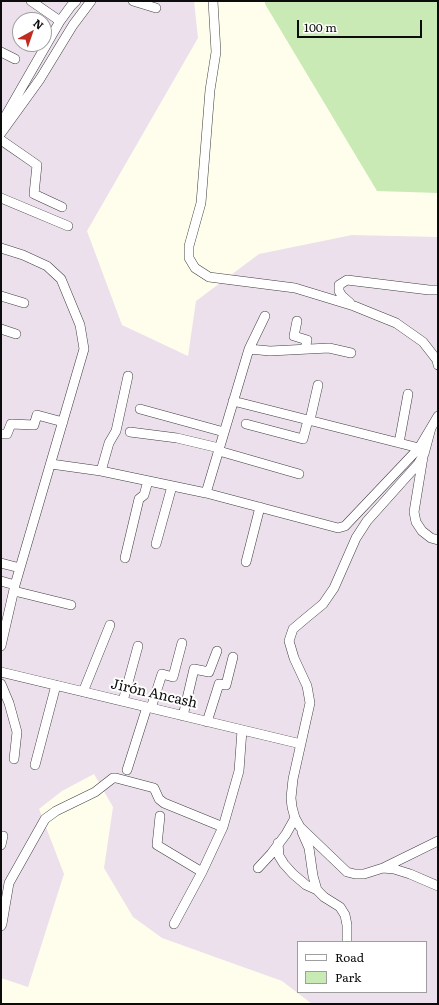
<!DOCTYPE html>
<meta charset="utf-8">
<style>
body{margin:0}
#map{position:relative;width:439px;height:1005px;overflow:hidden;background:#fffeec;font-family:Literata,serif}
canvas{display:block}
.frame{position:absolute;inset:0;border:2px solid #0c0c0c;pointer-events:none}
.legend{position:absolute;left:297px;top:941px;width:130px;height:52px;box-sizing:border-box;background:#fff;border:1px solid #9e9e9e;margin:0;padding:5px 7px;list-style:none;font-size:12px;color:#0c0c0c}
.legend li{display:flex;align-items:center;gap:8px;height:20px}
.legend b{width:20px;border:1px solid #9e9e9e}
.north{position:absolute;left:12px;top:12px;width:40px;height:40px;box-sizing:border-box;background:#fff;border:1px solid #9e9e9e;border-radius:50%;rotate:40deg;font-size:11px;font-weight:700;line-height:16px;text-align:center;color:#0c0c0c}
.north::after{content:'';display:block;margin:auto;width:14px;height:18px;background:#c02c21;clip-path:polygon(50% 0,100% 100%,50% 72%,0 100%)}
.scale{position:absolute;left:297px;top:20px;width:125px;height:18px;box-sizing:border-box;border:2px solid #0c0c0c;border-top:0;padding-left:5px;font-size:12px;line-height:14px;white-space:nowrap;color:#0c0c0c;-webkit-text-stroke:3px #fff;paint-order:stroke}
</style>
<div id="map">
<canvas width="439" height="1005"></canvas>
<div class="frame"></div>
<ul class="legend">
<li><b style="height:5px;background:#fff"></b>Road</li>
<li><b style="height:11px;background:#caeab5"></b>Park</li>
</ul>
<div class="north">N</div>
<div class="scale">100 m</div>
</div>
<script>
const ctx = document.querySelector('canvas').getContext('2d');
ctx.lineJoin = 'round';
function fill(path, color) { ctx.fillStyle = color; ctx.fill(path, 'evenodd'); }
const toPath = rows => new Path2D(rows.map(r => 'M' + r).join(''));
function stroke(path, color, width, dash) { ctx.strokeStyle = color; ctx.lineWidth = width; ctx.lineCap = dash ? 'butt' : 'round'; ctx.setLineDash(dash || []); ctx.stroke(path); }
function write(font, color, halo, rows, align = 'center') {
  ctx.font = font + ' Literata,serif'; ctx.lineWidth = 4; ctx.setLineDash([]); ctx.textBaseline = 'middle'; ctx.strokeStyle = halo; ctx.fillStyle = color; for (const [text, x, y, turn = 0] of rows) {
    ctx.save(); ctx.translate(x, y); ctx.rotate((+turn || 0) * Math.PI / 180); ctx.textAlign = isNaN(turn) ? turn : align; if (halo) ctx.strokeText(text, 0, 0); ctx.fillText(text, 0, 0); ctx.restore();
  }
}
const industrial = toPath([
 [1,1,194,1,198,38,87,231,122,325,188,356,196,301,259,254,352,235,438,237,438,1004,312,1004,282,981,162,938,133,917,104,868,113,807,94,774,62,791,39,809,64,874,28,987,1,978],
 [20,20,44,20,44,44,20,44],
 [298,942,426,942,426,992,298,992]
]);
const green = toPath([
 [265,1,438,1,438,193,377,191,265,4]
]);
const minor = toPath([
 [31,1,60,21],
 [133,1,156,8],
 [213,1,216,52,210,90,201,203,189,246,189,258,195,268,209,277,295,288,354,306,396,323,423,342,437,360,438,365],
 [1,52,15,59],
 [2,122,60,21,71,6,76,1],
 [1,133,40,79,73,25,91,1],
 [1,140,37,165,34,194,62,207],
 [1,198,68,226],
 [1,248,23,255,47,266,61,279,80,325,84,349,15,585,1,646],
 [1,296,24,303],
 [350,303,342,296,339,291,339,285,347,280,429,290,438,290],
 [297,321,294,336,307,340,305,349],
 [1,329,16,334],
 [249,349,270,351,329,348,351,353],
 [233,401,419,448],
 [140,409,224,432],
 [310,420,318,385],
 [246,424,303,439,308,420],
 [431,428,424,454,418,464,367,521,356,538,334,588,323,604,306,618,293,629,289,641,294,658,307,686,310,703,293,779,291,798,292,807,295,818,300,827,347,872,355,874,364,874,383,868,394,869,410,874,438,886],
 [130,432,177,438,219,448],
 [1,434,7,434,11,424,34,425,37,415,63,422],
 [399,443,408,394],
 [219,451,299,474],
 [423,457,414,512,416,522,422,531,431,538,438,540],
 [51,464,101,471,206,493,338,528,345,526,419,448,438,416],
 [101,471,109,443,116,431,128,376],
 [206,493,249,349,265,316],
 [156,544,172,486],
 [125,558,139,499,144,495,148,481],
 [246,562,260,507],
 [1,563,20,568],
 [1,581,15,585],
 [14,591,71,605],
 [1,672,301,744],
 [1,684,9,703,17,732,14,759],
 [83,692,110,625],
 [123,701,138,646],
 [151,708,162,674,173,677,182,643],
 [183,716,194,669,209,672,217,651],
 [207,722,219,684,226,685,233,657],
 [35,765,56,685],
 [127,770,147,707],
 [160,816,157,845,202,872],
 [302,832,309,848,313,876,317,890,324,897,340,907,345,915,347,925,347,942],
 [278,843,279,856,284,864,293,874,306,885,317,890],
 [1,845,3,836],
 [258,868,271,854,286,834,295,818],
 [383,868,438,841],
 [174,924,202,872,223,827,239,771,242,730],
 [1,926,2,924,9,883,45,819,56,811,95,792,113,778,116,778,154,788,159,799,164,803,223,827]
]);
const streetNames = [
 ["Jirón Ancash",154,694,13]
];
fill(industrial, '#ece0ec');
fill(green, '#caeab5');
stroke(minor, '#3f3f3f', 10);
stroke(minor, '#fff', 9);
write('14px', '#0c0c0c', '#fff', streetNames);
</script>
